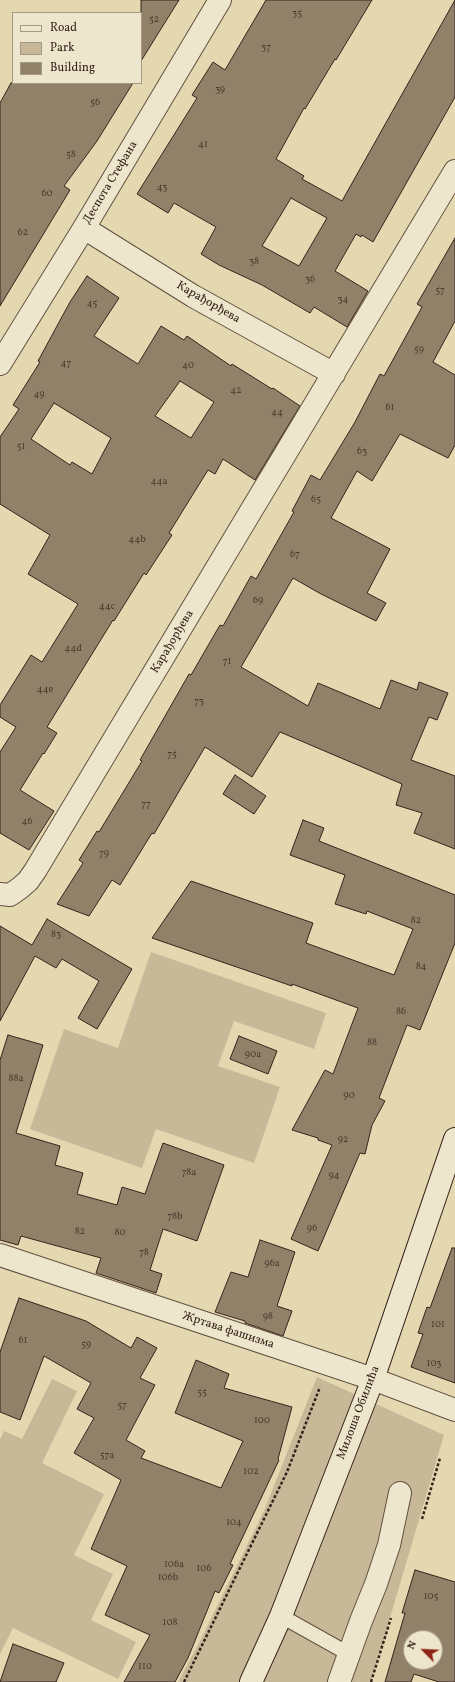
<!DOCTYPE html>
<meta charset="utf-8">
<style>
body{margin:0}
#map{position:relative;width:455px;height:1682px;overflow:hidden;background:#e4d8b0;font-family:Vollkorn,serif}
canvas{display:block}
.legend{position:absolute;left:12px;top:12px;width:130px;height:72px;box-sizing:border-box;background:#ede6cc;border:1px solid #a49886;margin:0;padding:5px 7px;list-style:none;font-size:12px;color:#37231c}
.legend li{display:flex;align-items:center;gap:8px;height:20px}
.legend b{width:20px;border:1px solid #a49886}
.north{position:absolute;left:403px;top:1630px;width:40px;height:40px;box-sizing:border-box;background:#ede6cc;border:1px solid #a49886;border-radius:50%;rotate:294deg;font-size:11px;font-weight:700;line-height:16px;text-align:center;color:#37231c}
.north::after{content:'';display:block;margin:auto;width:14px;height:18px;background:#8f2418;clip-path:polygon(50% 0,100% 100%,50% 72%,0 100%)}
</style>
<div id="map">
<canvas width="455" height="1682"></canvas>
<ul class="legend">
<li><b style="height:5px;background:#ede6cc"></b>Road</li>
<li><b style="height:11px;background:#c7b997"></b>Park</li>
<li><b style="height:11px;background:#918169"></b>Building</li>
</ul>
<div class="north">N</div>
</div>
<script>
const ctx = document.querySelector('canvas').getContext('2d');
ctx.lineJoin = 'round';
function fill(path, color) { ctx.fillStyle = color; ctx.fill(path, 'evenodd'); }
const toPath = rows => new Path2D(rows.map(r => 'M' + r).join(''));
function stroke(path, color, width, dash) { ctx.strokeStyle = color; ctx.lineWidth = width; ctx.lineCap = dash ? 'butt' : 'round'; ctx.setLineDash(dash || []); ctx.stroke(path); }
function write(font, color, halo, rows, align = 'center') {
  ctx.font = font + ' Vollkorn,serif'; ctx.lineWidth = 4; ctx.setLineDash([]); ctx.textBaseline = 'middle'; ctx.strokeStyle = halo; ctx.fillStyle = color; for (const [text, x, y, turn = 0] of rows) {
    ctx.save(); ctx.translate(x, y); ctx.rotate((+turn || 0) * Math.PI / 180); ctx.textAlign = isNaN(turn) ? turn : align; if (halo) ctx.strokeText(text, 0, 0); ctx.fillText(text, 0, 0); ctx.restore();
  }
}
const green = toPath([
 [151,952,326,1013,314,1049,234,1021,218,1066,280,1087,254,1163,156,1129,142,1168,30,1129,64,1029,118,1048],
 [317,1377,444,1435,371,1682,178,1682,200,1641,264,1511],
 [52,1379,77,1391,42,1463,104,1494,74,1555,113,1574,91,1620,136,1642,118,1679,13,1628,0,1654,0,1439,4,1431,22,1439]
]);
const building = toPath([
 [141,0,179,0,141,61,141,0],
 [266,0,372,0,336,60,335,59,305,109,304,108,276,159,304,176,302,179,342,201,455,0,455,97,373,242,362,235,361,237,356,234,335,271,368,291,347,327,314,307,310,313,262,285,219,265,201,254,216,227,174,203,168,213,137,194,197,98,192,95,213,62,225,70,266,0],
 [291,198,327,218,299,266,262,246,291,198],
 [11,83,133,83,97,141,64,186,70,190,0,306,0,103,11,83],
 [455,238,455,321,433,362,455,375,455,445,448,458,400,434,372,481,357,471,331,518,390,549,367,593,386,603,376,621,321,594,293,578,241,667,308,706,318,683,380,709,391,680,417,690,419,682,448,693,437,720,429,717,411,760,455,776,455,849,414,833,422,813,396,805,402,784,280,732,252,777,205,747,154,834,152,833,120,885,112,880,89,916,57,904,83,863,79,860,97,831,99,832,142,761,140,760,189,674,191,675,220,625,223,626,251,576,256,579,294,512,292,511,311,475,320,480,355,422,380,374,384,376,422,307,417,304,455,238],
 [87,276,119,298,94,336,138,364,161,326,184,340,187,336,231,366,232,364,272,389,273,388,300,406,255,480,223,459,215,474,208,470,169,533,172,535,146,575,144,573,114,621,113,620,47,727,57,733,44,754,43,753,20,790,54,811,29,850,0,833,0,752,16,727,0,717,0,705,31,655,42,662,78,604,28,574,50,535,0,504,0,437,19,409,13,405,40,362,38,361,70,302,87,276],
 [180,381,214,402,191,438,155,416,180,381],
 [54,403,111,438,92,474,72,462,70,465,31,439,54,403],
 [235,775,266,796,254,814,223,794,235,775],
 [303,820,324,828,319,841,455,895,455,943,420,1030,407,1025,379,1098,385,1101,372,1125,365,1154,360,1153,318,1251,291,1239,332,1145,318,1140,318,1138,292,1130,325,1070,333,1074,358,1008,292,984,292,986,152,938,191,881,313,923,306,943,394,975,413,929,367,911,366,914,335,904,345,875,290,855,303,820],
 [47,919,132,969,97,1029,78,1018,99,981,62,959,56,968,35,956,0,1021,0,926,32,945,47,919],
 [8,1035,43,1045,16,1133,60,1146,55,1165,83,1173,77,1194,117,1205,122,1187,145,1194,163,1143,224,1165,197,1241,163,1229,150,1270,162,1274,156,1293,96,1273,101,1258,21,1236,18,1245,0,1240,0,1060,8,1035],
 [239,1036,277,1051,268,1074,230,1059,239,1036],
 [260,1240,295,1252,277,1306,292,1311,283,1336,245,1323,245,1321,215,1312,231,1272,248,1277,260,1240],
 [452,1248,455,1248,455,1383,411,1367,423,1334,418,1333,427,1307,430,1308,452,1248],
 [19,1298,86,1321,131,1348,137,1337,157,1348,140,1378,155,1385,126,1440,145,1451,141,1458,221,1488,243,1441,175,1413,196,1360,229,1374,224,1388,292,1407,278,1459,279,1460,230,1564,233,1565,219,1593,215,1591,188,1658,175,1682,124,1682,150,1635,105,1615,127,1566,91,1549,121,1480,74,1453,94,1418,77,1409,91,1383,44,1356,20,1420,0,1412,0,1352,19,1298],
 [415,1570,455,1582,455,1682,439,1682,414,1674,411,1682,385,1682,405,1613,402,1613,415,1570],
 [411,1638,435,1638,435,1662,411,1662,411,1638],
 [13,1644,64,1663,56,1682,0,1682,13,1644]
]);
const path = toPath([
 [422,1519,440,1458],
 [184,1682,287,1472,320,1387],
 [371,1682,391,1618]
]);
const lane = toPath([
 [281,1616,349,1654]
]);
const street = toPath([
 [84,228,193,296,334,374],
 [0,364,84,228,220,0],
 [0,894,10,895,20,888,28,881,35,871,455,171],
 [0,1255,373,1379,455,1410],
 [339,1682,361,1621,376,1584,389,1545,400,1493]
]);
const secondary = toPath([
 [251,1682,281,1616,373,1379,455,1139]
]);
const numberNames = [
 ["35",297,14],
 ["52",154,20],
 ["37",266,48],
 ["39",220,90],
 ["56",95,103],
 ["41",203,145],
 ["58",71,155],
 ["43",162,188],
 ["60",47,194],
 ["62",23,233],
 ["38",254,262],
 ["36",310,280],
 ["57",440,291],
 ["34",343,300],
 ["45",92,304],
 ["59",419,350],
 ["47",66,364],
 ["40",188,366],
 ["42",236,391],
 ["49",39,395],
 ["61",390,408],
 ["44",277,413],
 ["51",21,447],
 ["63",362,452],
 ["44a",159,482],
 ["65",316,500],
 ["44b",137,540],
 ["67",295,555],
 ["69",258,601],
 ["44c",107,607],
 ["44d",73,649],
 ["71",227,662],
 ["44e",45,690],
 ["73",199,702],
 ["75",172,755],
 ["77",146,805],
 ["46",27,822],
 ["79",104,854],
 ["82",416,921],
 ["83",56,935],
 ["84",421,967],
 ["86",401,1012],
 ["88",372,1043],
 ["90a",253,1055],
 ["88a",16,1079],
 ["90",349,1096],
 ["92",343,1140],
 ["78a",189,1173],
 ["94",334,1176],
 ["78b",175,1217],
 ["96",312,1229],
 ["82",80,1232],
 ["80",120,1233],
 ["78",144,1253],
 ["96a",272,1264],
 ["98",268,1317],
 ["101",438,1325],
 ["61",23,1341],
 ["59",86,1345],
 ["103",434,1364],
 ["55",202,1393],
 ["57",122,1406],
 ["100",262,1421],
 ["57a",107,1456],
 ["102",251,1472],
 ["104",234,1523],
 ["106a",174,1565],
 ["106",204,1569],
 ["106b",168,1578],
 ["105",431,1597],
 ["108",170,1623],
 ["110",145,1667]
];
const streetNames = [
 ["Деспота Стефана",111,183,-59],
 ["Карађорђева",208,303,30],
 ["Карађорђева",173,642,-59],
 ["Жртава фашизма",228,1331,18],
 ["Милоша Обилића",359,1413,-69]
];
fill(green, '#c7b997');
fill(building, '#918169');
stroke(building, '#37231c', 1);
stroke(lane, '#625041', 16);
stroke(street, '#625041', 24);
stroke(secondary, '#37231c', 24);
stroke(path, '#37231c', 2.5, [3, 2]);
stroke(lane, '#ede6cc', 14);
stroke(street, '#ede6cc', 22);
stroke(secondary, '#ede6cc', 22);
write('10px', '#4e3a2f', null, numberNames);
write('12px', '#37231c', '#ede6cc', streetNames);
</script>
